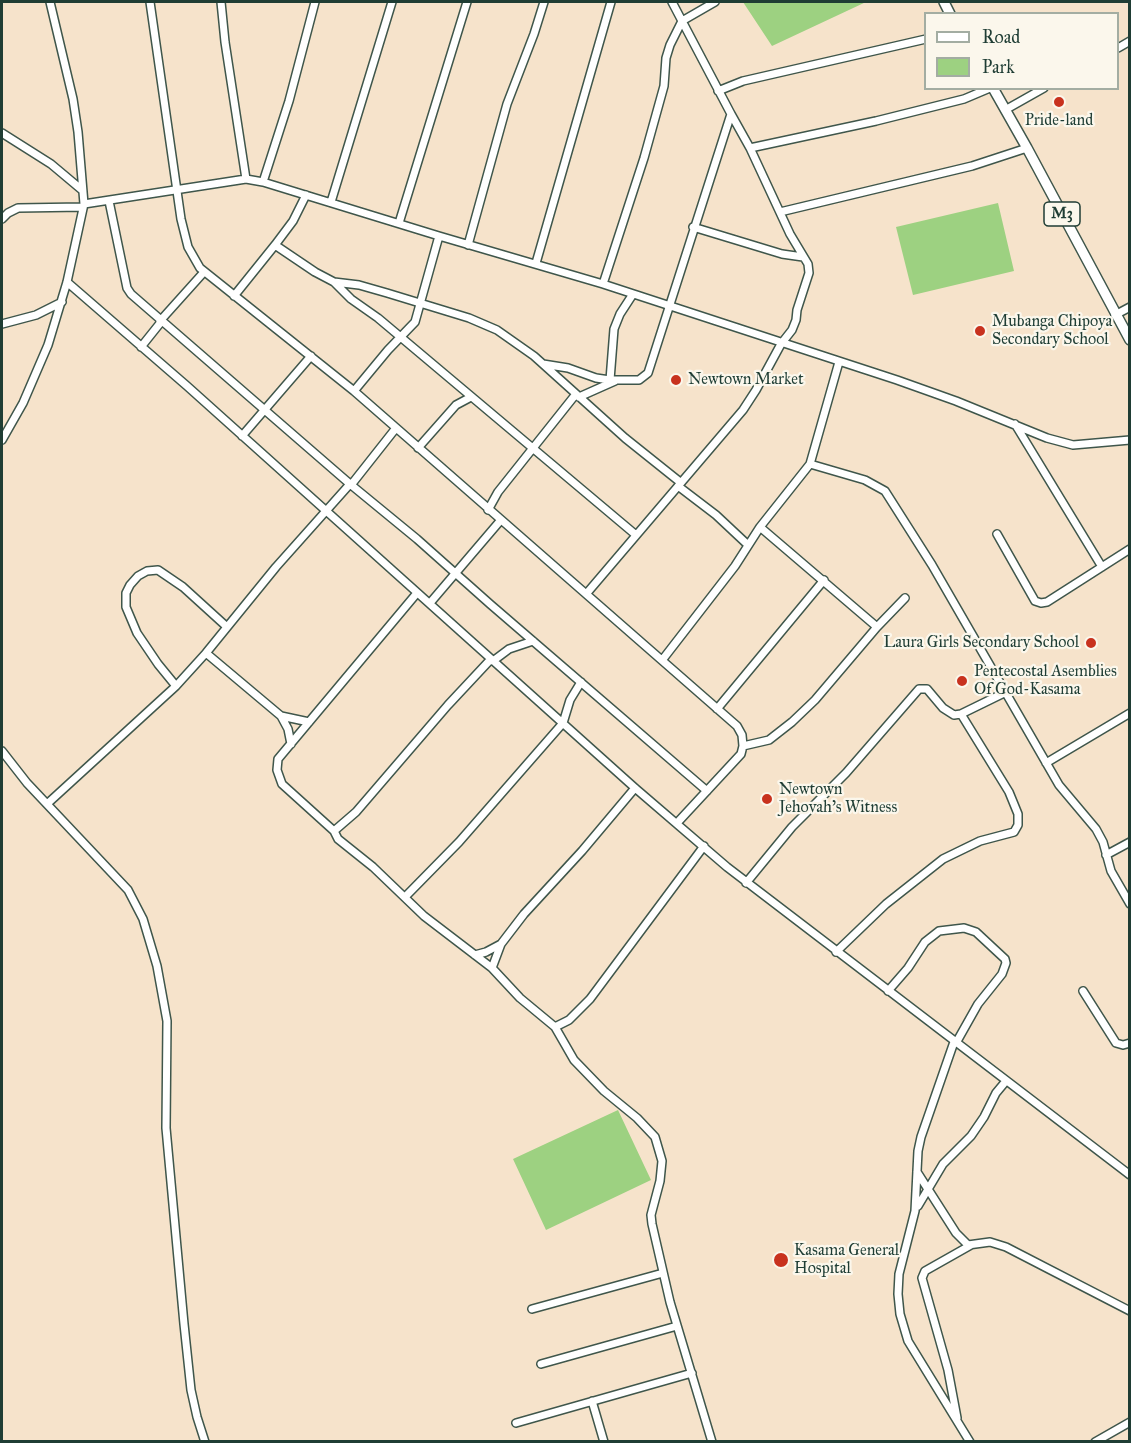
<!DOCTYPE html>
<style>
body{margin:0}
#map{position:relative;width:1131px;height:1443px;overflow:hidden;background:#f6e3cb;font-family:"IM FELL Great Primer",serif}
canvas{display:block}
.frame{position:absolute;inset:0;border:3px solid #1f3d34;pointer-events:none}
.legend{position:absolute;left:924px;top:12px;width:195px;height:78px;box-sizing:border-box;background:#fbf7ec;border:2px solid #a3ada2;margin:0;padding:8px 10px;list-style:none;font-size:18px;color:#1f3d34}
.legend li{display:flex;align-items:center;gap:12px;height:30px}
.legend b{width:30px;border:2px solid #a3ada2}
</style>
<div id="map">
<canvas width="1131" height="1443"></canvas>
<div class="frame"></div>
<ul class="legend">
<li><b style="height:8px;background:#fff"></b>Road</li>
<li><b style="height:16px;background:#9dd181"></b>Park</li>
</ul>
</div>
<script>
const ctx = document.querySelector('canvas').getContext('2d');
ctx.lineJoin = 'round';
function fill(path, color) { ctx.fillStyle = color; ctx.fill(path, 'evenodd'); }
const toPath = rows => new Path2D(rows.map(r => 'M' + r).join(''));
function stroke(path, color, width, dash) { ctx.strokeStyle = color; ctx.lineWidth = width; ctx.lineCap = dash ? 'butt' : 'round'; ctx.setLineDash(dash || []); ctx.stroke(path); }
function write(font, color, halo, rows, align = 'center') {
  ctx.font = font + ' "IM FELL Great Primer",serif'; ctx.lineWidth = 4.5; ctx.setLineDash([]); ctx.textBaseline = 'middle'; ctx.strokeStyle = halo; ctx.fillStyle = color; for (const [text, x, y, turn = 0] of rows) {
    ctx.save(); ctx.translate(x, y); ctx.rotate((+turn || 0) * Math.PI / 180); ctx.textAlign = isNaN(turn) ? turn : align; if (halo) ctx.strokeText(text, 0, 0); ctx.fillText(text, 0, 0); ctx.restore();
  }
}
const green = toPath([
 [743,2,866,2,772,46],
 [998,203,1014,271,913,295,896,227],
 [618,1110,651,1180,546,1230,513,1159]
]);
const minor = toPath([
 [50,2,73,99,78,132,84,204],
 [150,2,181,219,188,247,200,268,354,391,737,726,742,735,743,746,741,754,677,823],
 [221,2,225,42,246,179],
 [1118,48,1130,41],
 [718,91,743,81,926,39],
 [1005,110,1044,88],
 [2,133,51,164,82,190],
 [750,148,876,121,964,99,990,88],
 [263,182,289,101,315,2],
 [109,201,127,288,131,294,350,484,417,539,490,604,707,791],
 [331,202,392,2],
 [780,212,972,166,1027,148],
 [2,219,8,213,18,208,83,207],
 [399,223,467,2],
 [693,227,782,254,803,257],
 [275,245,315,272,334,282,351,299,378,318,636,535],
 [468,245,507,104,534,34,544,2],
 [536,263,611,2],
 [67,282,187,386,635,788,727,867,1130,1175],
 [334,282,359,285,387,293,469,318,497,330,534,356,625,438,680,482],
 [603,284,644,158,664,86,666,58,670,45,682,21,715,2],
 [234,296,275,245,293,221,306,195],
 [1115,315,1130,307],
 [160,321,204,272],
 [2,324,36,315,62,302],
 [141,347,161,322],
 [543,364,568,368,596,378,610,380,639,380,648,373,731,114,672,2],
 [610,380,614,329,620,314,633,294],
 [354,391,388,350,415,322,439,236],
 [579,397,615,381],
 [1015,424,1102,567],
 [242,436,311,356],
 [2,440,23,403,48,345,67,282,84,204,246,179,263,182,439,236,603,284,897,380,956,401,1047,438,1073,445,1130,440],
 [418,448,456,405,471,397],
 [810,464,865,480,885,491,932,565,1059,785,1096,829,1103,842,1111,871,1130,904],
 [351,485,396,428],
 [678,486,716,515,748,545],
 [488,510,498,492,576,394],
 [760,527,877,627],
 [997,534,1035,601,1041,603,1047,602,1130,549],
 [417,593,278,759,277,770,282,784,334,831,356,812,448,705,491,659],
 [587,593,743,410,756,390,781,344,792,330,796,320,797,310,809,273,808,264,790,234,750,148,731,114],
 [430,603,500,521],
 [206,653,281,716,288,729,291,744],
 [663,659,735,566,760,527,810,464,839,362],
 [493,661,509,649,533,641],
 [176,686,158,664,137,633,126,607,126,593,130,585,138,576,147,571,158,570,183,587,227,627],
 [717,709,824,580],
 [281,716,309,722],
 [743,746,769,740,792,722,815,700,877,627,905,598],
 [2,751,27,783,128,890,143,919,157,966,167,1021,166,1128,184,1324,191,1390,197,1417,205,1442],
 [1046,763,1130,713],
 [47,804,176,686,206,653,276,567,350,484],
 [334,831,338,839,373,867,424,916,492,968,520,998,555,1027,574,1060,604,1091,637,1118,655,1137,662,1161,660,1181,651,1215,652,1224,670,1302,712,1442],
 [1106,855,1130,842],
 [746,883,792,827,846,773,919,689,927,689,943,708,954,715,961,714,1006,692],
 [405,897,459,842,563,723,570,700,581,682],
 [836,952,886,904,943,859,980,841,1014,832,1018,825,1018,814,1009,792,961,714],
 [475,955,486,952,501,944,524,914,582,851,635,788],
 [492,968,501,944],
 [888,991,908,968,925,942,939,931,964,928,976,932,1005,959,1006,963,1002,974,978,1004,956,1043],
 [1083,991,1116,1043,1123,1045,1130,1043],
 [555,1027,569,1020,590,999,704,846],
 [954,1042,921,1137,918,1151,915,1211,899,1274,898,1294,900,1314,908,1341,970,1442],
 [917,1172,956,1233,968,1245,990,1242,1006,1247,1130,1311],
 [918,1206,943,1164,971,1136,984,1117,996,1093,1006,1081],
 [532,1309,663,1273],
 [541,1364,677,1326],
 [592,1401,604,1442],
 [957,1418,948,1370,922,1278,925,1271,971,1245],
 [516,1423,692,1373],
 [1095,1442,1130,1422]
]);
const major = toPath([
 [944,2,950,14],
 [993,88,1027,148,1130,340]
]);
const markers = [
 [1059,102,6,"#c8321e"],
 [980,331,6,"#c8321e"],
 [676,380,6,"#c8321e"],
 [1091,643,6,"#c8321e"],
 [962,681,6,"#c8321e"],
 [767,799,6,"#c8321e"],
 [781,1260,8,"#c8321e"]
];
const shields = [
 [1062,214,36]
];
const shieldNames = [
 ["M3",1062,214]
];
const poiNames = [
 ["Pride-land",1059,121,"center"],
 ["Mubanga Chipoya",992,322],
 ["Secondary School",992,340],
 ["Newtown Market",688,380],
 ["Laura Girls Secondary School",1079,643,"right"],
 ["Pentecostal Asemblies",974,672],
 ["Of God-Kasama",974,690],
 ["Newtown",779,790],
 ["Jehovah's Witness",779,808],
 ["Kasama General",794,1251],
 ["Hospital",794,1269]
];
fill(green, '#9dd181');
stroke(minor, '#3f564b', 10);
stroke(major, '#3f564b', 12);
stroke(minor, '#fff', 7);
stroke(major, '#fff', 9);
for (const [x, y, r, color] of markers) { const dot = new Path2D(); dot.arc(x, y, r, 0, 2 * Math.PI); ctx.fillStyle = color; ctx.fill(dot); stroke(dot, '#fbf7ec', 2); }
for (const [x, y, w] of shields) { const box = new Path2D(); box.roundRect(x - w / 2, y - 12, w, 24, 4.5); ctx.fillStyle = '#fbf7ec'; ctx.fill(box); stroke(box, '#1f3d34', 1.5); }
write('bold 15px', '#1f3d34', null, shieldNames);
write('16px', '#1f3d34', '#fbf7ec', poiNames, 'left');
</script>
